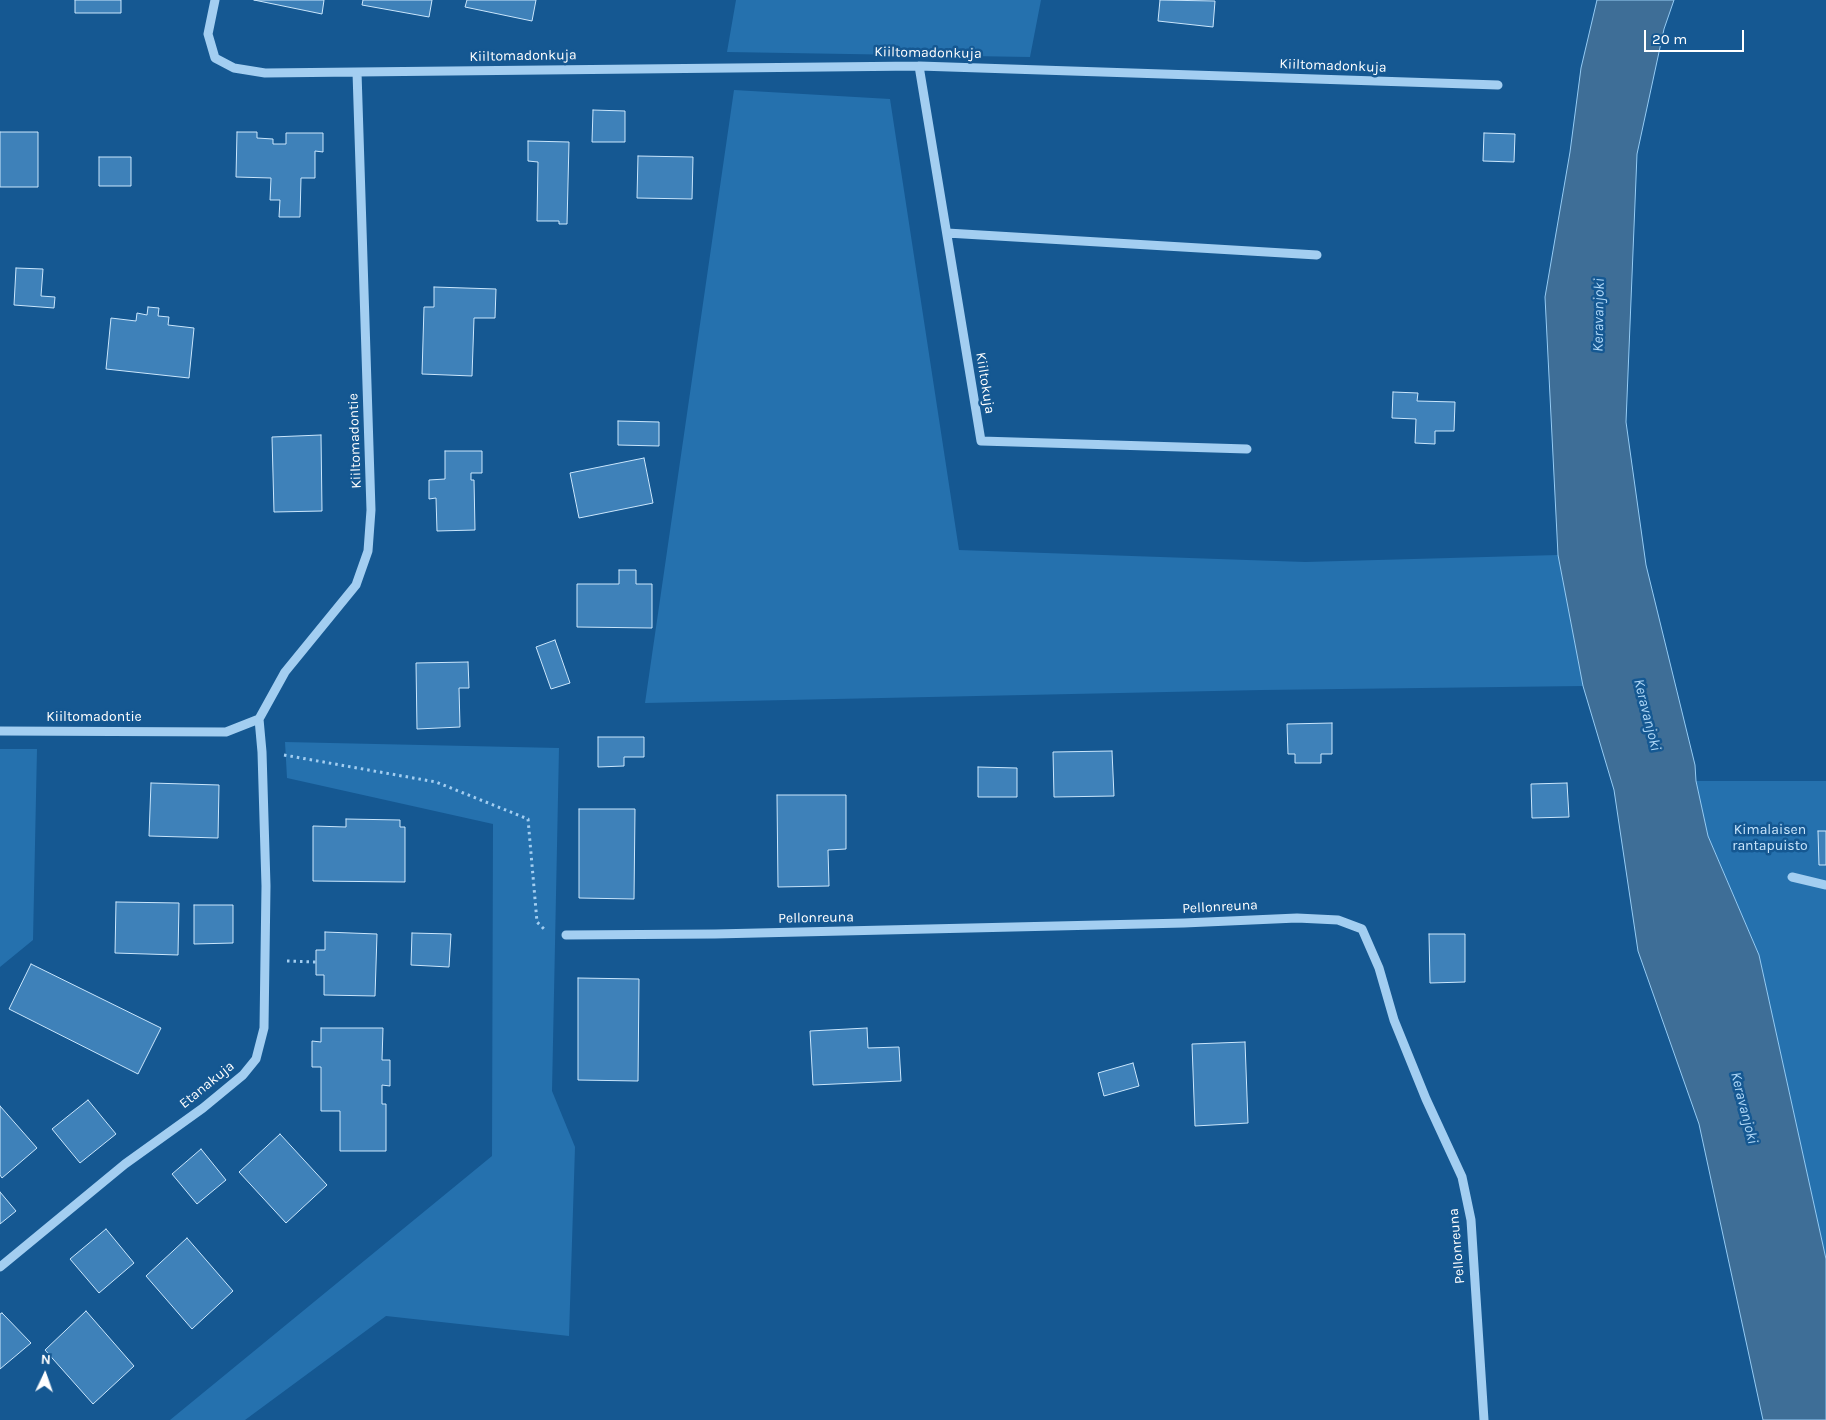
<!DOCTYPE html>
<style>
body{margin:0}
#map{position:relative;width:1826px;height:1420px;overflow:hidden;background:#155892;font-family:Karla,sans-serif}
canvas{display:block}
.north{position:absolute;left:20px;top:1350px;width:50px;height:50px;-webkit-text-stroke:4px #155892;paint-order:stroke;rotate:3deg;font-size:14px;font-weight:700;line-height:20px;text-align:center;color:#fff}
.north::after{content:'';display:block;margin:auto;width:18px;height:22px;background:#fff;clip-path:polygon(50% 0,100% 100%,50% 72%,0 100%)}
.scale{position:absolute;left:1644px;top:30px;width:100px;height:22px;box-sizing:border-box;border:2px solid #fff;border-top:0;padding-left:6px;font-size:15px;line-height:18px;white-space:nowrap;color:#fff;-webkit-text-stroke:4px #155892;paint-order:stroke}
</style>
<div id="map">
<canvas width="1826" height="1420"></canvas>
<div class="north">N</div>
<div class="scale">20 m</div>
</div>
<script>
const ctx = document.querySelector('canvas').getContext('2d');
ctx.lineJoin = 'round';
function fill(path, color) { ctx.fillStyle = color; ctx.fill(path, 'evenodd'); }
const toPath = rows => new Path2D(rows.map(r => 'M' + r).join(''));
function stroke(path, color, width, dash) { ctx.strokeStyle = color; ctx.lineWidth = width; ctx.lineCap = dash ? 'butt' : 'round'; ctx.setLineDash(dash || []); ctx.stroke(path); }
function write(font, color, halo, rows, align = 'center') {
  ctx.font = font + ' Karla,sans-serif'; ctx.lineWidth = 5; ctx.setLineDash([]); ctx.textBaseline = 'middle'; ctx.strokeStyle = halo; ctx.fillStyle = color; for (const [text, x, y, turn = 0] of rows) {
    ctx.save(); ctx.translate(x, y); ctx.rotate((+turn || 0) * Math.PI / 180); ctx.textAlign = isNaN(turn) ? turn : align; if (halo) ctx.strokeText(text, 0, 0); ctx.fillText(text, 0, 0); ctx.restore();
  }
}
const green = toPath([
 [736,0,1041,0,1030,57,727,52],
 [734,90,890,99,959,550,1305,562,1558,555,1583,686,1262,690,645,703],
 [285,742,559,748,552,1091,575,1147,569,1336,386,1316,245,1420,170,1420,492,1156,493,824,287,778],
 [0,749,37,749,33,940,0,967],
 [1696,781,1826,781,1826,1259,1759,955,1708,836]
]);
const water = toPath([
 [1597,0,1674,0,1664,29,1637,154,1626,422,1646,565,1695,765,1696,781,1708,836,1759,955,1826,1259,1826,1420,1763,1420,1699,1124,1638,951,1614,790,1583,686,1558,555,1545,297,1570,152,1581,68,1597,0]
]);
const building = toPath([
 [75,0,121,0,121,13,75,13,75,0],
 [254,0,324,0,322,14,254,0],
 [363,0,432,0,429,17,362,5,363,0],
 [467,0,536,0,532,21,465,7,467,0],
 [1160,0,1215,1,1213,27,1158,21,1160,0],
 [593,110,625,111,625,142,592,142,593,110],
 [0,132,38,132,38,187,0,187,0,132],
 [237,132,257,132,257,138,273,139,273,144,286,144,286,133,323,133,323,152,315,151,315,178,301,178,300,217,279,217,280,200,270,200,271,178,236,177,237,132],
 [1484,133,1515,134,1514,162,1483,161,1484,133],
 [528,141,569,142,567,224,559,224,559,221,537,221,538,162,528,161,528,141],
 [638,156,693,157,692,199,637,198,638,156],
 [99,157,131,157,131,186,99,186,99,157],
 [16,268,43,269,41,296,55,297,54,308,14,305,16,268],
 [434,287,496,289,495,318,474,318,472,376,422,374,424,307,434,307,434,287],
 [148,307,159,308,158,316,169,317,168,325,194,328,189,378,106,369,111,318,136,321,137,313,147,315,148,307],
 [1393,392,1418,393,1417,401,1455,402,1454,431,1435,431,1435,444,1415,443,1416,419,1392,418,1393,392],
 [618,421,659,422,659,446,618,445,618,421],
 [321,435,322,511,274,512,272,437,321,435],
 [445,451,482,451,482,473,471,473,471,480,474,480,475,530,437,531,436,498,429,499,429,480,445,479,445,451],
 [644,458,653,503,579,518,570,473,644,458],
 [619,570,636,570,636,584,652,584,652,628,577,627,577,584,619,584,619,570],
 [555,640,570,683,551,689,536,647,555,640],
 [468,662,469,688,459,688,460,727,417,729,416,663,468,662],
 [1332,723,1332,754,1321,754,1321,763,1295,763,1295,754,1288,754,1287,724,1332,723],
 [598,737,644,737,644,757,624,757,624,766,598,767,598,737],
 [1112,751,1114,796,1054,797,1053,752,1112,751],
 [978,767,1017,768,1017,797,978,797,978,767],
 [151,783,219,785,218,838,149,836,151,783],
 [1567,783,1569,817,1532,818,1531,784,1567,783],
 [777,795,846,795,846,849,828,850,829,886,778,887,777,795],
 [579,809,635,809,634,899,579,898,579,809],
 [346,819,400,820,400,827,405,827,405,882,313,881,313,826,346,827,346,819],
 [1818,831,1826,831,1826,865,1819,865,1818,831],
 [116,902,179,903,178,955,115,953,116,902],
 [194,905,233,905,233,943,194,944,194,905],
 [325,932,377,934,375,996,324,995,324,975,316,975,316,950,325,950,325,932],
 [412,933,451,934,449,967,411,965,412,933],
 [1429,934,1465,934,1465,982,1430,983,1429,934],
 [31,964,161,1028,138,1074,9,1009,31,964],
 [578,978,639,979,638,1081,578,1080,578,978],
 [321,1028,383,1028,382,1060,390,1060,390,1086,382,1085,382,1104,386,1104,386,1151,340,1151,340,1111,321,1111,321,1067,312,1067,312,1041,321,1042,321,1028],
 [867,1028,868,1048,899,1047,901,1081,813,1085,810,1031,867,1028],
 [1245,1042,1248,1123,1195,1126,1192,1044,1245,1042],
 [1133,1063,1139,1086,1104,1096,1098,1073,1133,1063],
 [88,1100,116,1134,80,1163,52,1129,88,1100],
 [0,1106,37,1148,2,1178,0,1175,0,1106],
 [280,1134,327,1185,286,1223,239,1172,280,1134],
 [201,1149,226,1180,197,1204,172,1174,201,1149],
 [0,1192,16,1211,0,1224,0,1192],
 [106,1229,134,1263,99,1293,70,1259,106,1229],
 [187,1238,233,1291,192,1329,146,1276,187,1238],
 [86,1311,134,1366,93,1404,45,1350,86,1311],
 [2,1313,31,1343,0,1369,0,1314,2,1313]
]);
const path = toPath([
 [284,755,436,782,528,819,537,922,545,930],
 [287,961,316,962]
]);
const minor = toPath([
 [919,66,981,441,1247,449],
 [357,72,919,66,1498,85],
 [947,233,1317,255],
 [0,731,226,732,259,719,285,672,356,585,368,551,371,510,357,72,265,73,234,68,215,58,208,34,215,0],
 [1792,877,1826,885],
 [566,935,715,934,1184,923,1297,918,1338,920,1362,929,1379,968,1394,1020,1426,1099,1462,1177,1471,1220,1484,1420],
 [0,1267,125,1164,203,1108,243,1075,256,1059,264,1028,266,886,262,752,259,719]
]);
const streetNames = [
 ["Kiiltomadonkuja",928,53,1],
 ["Kiiltomadonkuja",523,56,-1],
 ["Kiiltomadonkuja",1333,66,2],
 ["Kiiltokuja",985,383,81],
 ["Kiiltomadontie",355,441,-92],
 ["Kiiltomadontie",94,717],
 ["Pellonreuna",1220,907,-3],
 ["Pellonreuna",816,918,-1],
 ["Etanakuja",207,1085,-39],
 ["Pellonreuna",1457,1246,-95]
];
const parkNames = [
 ["Kimalaisen",1770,830],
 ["rantapuisto",1770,846]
];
const waterNames = [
 ["Keravanjoki",1599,315,-89],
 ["Keravanjoki",1647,715,76],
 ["Keravanjoki",1744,1108,76]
];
fill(green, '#2571ae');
fill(water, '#3e6e97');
stroke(water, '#95cbf4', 1);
fill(building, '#3e81b9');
stroke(building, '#cae6fc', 1);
stroke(path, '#a3cef1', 3, [2.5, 4]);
stroke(minor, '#a3cef1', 9);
write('14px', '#fff', '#155892', streetNames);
write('14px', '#cae6fc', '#155892', parkNames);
write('italic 15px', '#afd8f8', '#155892', waterNames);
</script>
